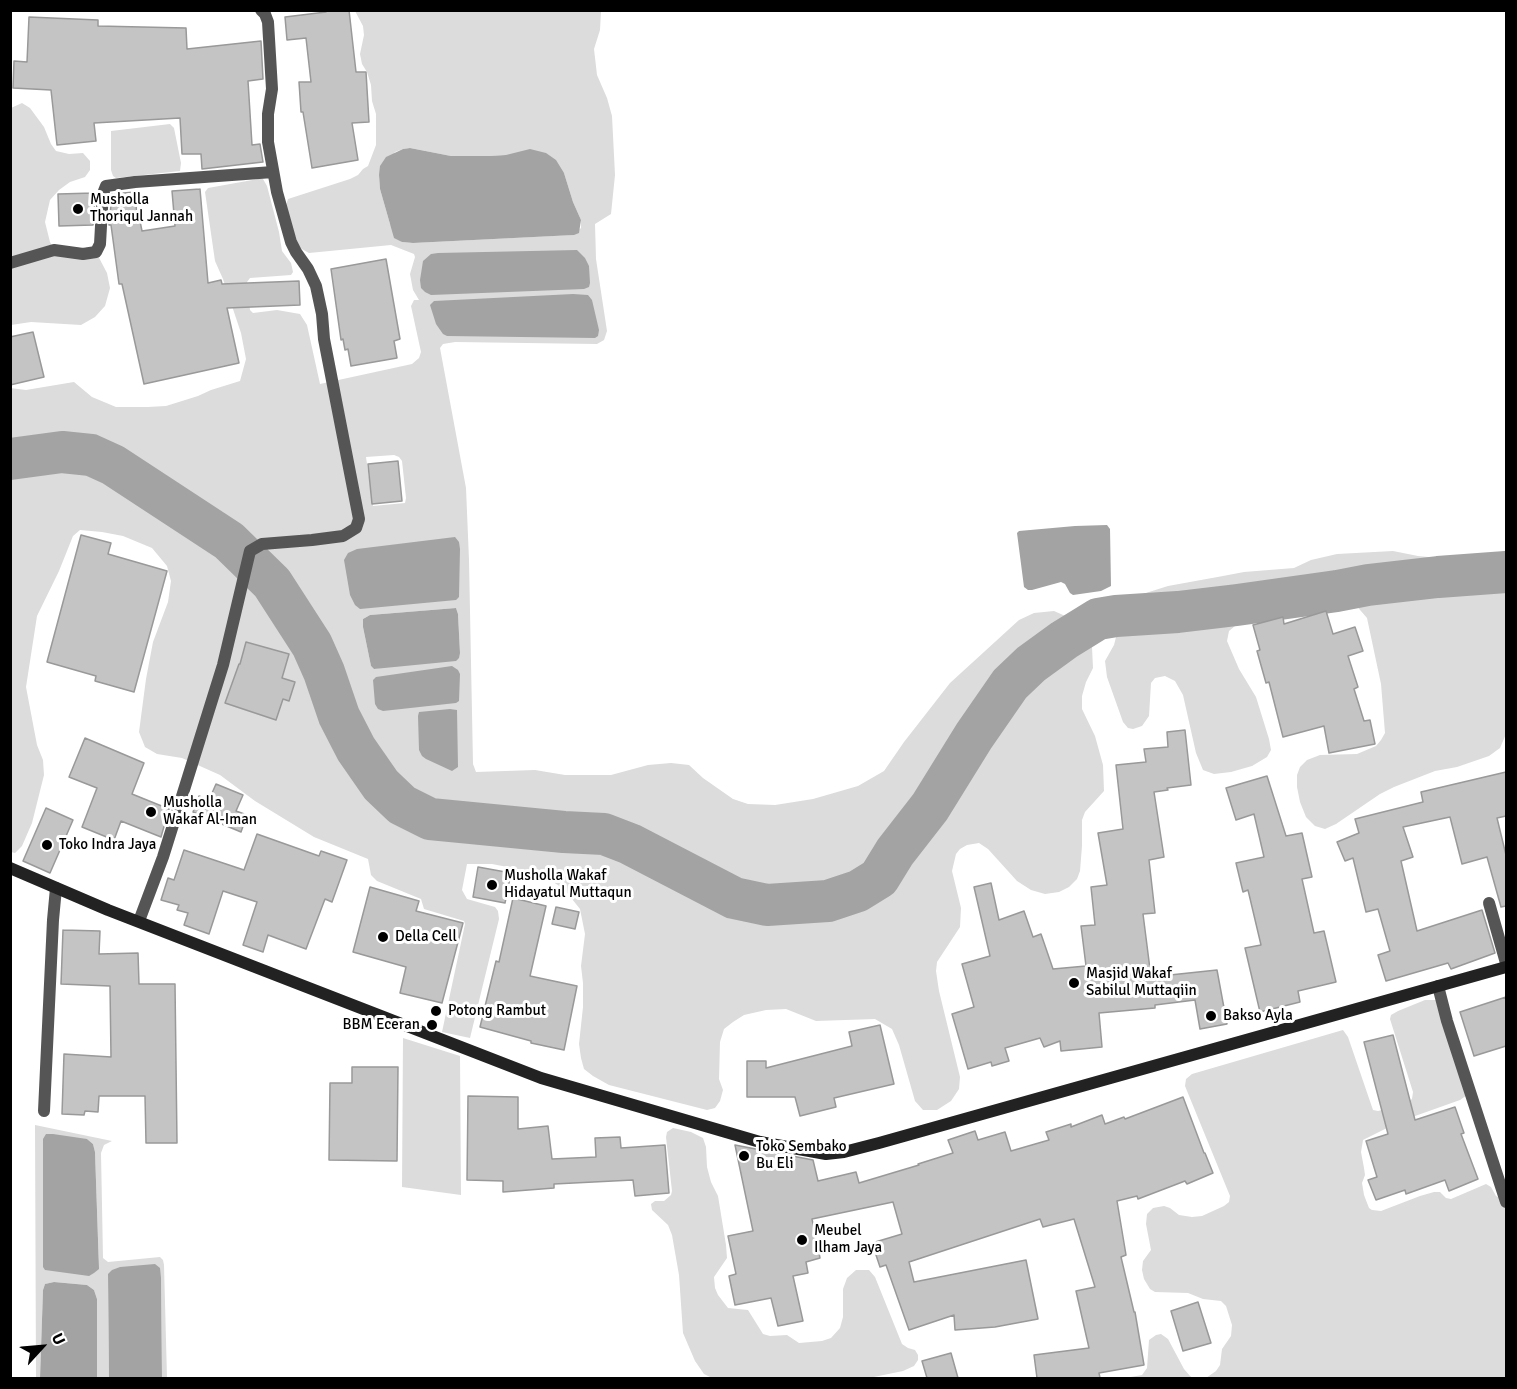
<!DOCTYPE html>
<style>
body{margin:0}
#map{position:relative;width:1517px;height:1389px;overflow:hidden;background:#fff;font-family:Signika,sans-serif}
canvas{display:block}
.frame{position:absolute;inset:0;border:12px solid #000;pointer-events:none}
.north{position:absolute;left:12px;top:1317px;width:60px;height:60px;-webkit-text-stroke:4px #fff;paint-order:stroke;rotate:64deg;font-size:16px;font-weight:700;line-height:24px;text-align:center;color:#000}
.north::after{content:'';display:block;margin:auto;width:21px;height:27px;background:#000;clip-path:polygon(50% 0,100% 100%,50% 72%,0 100%)}
</style>
<div id="map">
<canvas width="1517" height="1389"></canvas>
<div class="frame"></div>
<div class="north">U</div>
</div>
<script>
const ctx = document.querySelector('canvas').getContext('2d');
ctx.lineJoin = 'round';
function fill(path, color) { ctx.fillStyle = color; ctx.fill(path, 'evenodd'); }
const toPath = rows => new Path2D(rows.map(r => 'M' + r).join(''));
function stroke(path, color, width, dash) { ctx.strokeStyle = color; ctx.lineWidth = width; ctx.lineCap = dash ? 'butt' : 'round'; ctx.setLineDash(dash || []); ctx.stroke(path); }
function write(font, color, halo, rows, align = 'center') {
  ctx.font = font + ' Signika,sans-serif'; ctx.lineWidth = 6; ctx.setLineDash([]); ctx.textBaseline = 'middle'; ctx.strokeStyle = halo; ctx.fillStyle = color; for (const [text, x, y, turn = 0] of rows) {
    ctx.save(); ctx.translate(x, y); ctx.rotate((+turn || 0) * Math.PI / 180); ctx.textAlign = isNaN(turn) ? turn : align; if (halo) ctx.strokeText(text, 0, 0); ctx.fillText(text, 0, 0); ctx.restore();
  }
}
const green = toPath([
 [355,11,601,11,600,30,594,49,597,75,607,98,612,116,615,175,611,214,595,224,596,259,607,331,604,340,597,344,455,342,443,344,440,348,466,488,469,560,473,764,476,772,535,770,565,775,611,775,648,765,671,763,689,765,703,778,733,799,748,804,775,805,813,799,858,786,884,771,904,742,950,683,1019,620,1034,613,1054,611,1072,619,1084,631,1092,647,1093,668,1086,682,1082,696,1082,709,1095,736,1103,765,1104,791,1085,812,1082,820,1082,846,1080,871,1077,879,1069,887,1059,892,1045,894,1031,890,1017,881,988,849,979,843,967,845,960,849,956,854,952,871,961,908,960,927,937,962,936,971,939,991,960,1077,959,1089,951,1101,937,1110,923,1110,915,1101,899,1045,892,1029,875,1019,816,1021,786,1009,766,1010,744,1015,733,1022,724,1029,720,1042,719,1079,723,1090,720,1101,715,1108,707,1110,609,1085,593,1076,584,1069,581,1058,579,1044,583,1007,583,983,581,966,585,934,580,909,564,889,550,880,528,871,492,864,467,864,462,890,467,899,495,907,498,911,499,919,470,1038,442,1032,465,924,464,921,424,909,421,899,377,881,371,875,368,859,314,837,255,801,220,775,182,758,157,754,145,747,139,732,146,679,153,642,168,602,171,581,167,566,152,548,123,536,102,532,80,530,73,536,59,571,37,616,26,687,37,745,43,760,44,775,32,823,22,846,15,853,11,852,10,388,26,390,74,382,92,397,116,407,148,407,166,406,198,396,211,390,240,381,246,359,241,333,223,279,215,261,205,192,208,188,258,179,263,179,267,186,279,232,282,251,291,263,293,272,291,275,250,278,247,282,250,310,253,313,277,310,300,314,307,325,320,384,412,364,419,358,421,352,411,306,414,300,419,300,413,290,410,274,415,257,414,254,391,245,309,253,300,248,290,223,286,205,288,199,350,179,358,175,363,169,368,166,376,145,376,114,372,101,371,85,367,72,362,64,360,54,364,35,363,26],
 [410,148,451,156,490,156,506,155,564,173,573,202,581,220,581,228,573,235,413,243,402,242,390,224,380,189,379,175,395,152,403,149],
 [394,455,399,457,402,461,406,498,405,503,373,506,366,457],
 [456,608,458,614,460,653,374,669,371,666,363,627,363,619,370,615],
 [22,103,30,108,44,127,51,144,56,151,69,154,83,153,90,161,90,170,85,177,70,182,59,190,50,200,45,222,50,242,54,250,96,252,107,273,110,288,105,306,95,317,81,325,31,322,11,325,11,108],
 [170,124,174,128,181,163,180,171,116,178,113,176,111,170,111,131],
 [1393,551,1418,556,1438,558,1506,555,1506,734,1500,748,1489,756,1457,767,1435,771,1394,787,1380,794,1336,824,1325,829,1315,826,1306,817,1300,802,1297,787,1297,775,1300,767,1307,760,1320,755,1357,754,1376,746,1381,740,1385,733,1381,684,1367,618,1354,603,1343,601,1302,605,1235,626,1229,631,1227,641,1239,669,1256,697,1269,739,1271,750,1267,757,1252,766,1231,772,1214,774,1203,770,1196,753,1183,695,1175,681,1165,676,1155,678,1151,683,1149,716,1142,726,1133,729,1128,728,1123,722,1107,677,1105,661,1114,645,1125,602,1130,598,1168,586,1223,576,1244,572,1294,568,1311,560,1337,554],
 [1425,1000,1436,1000,1467,1095,1460,1100,1401,1121,1363,1140,1361,1152,1364,1168,1365,1175,1362,1183,1364,1195,1369,1208,1372,1210,1381,1211,1420,1196,1434,1192,1440,1192,1446,1198,1451,1199,1486,1184,1491,1187,1496,1196,1506,1201,1506,1378,1206,1378,1216,1371,1220,1365,1222,1349,1231,1336,1232,1325,1226,1306,1221,1301,1203,1299,1188,1293,1155,1292,1150,1289,1144,1279,1142,1270,1143,1261,1151,1250,1146,1224,1147,1214,1153,1208,1164,1206,1170,1208,1179,1215,1192,1217,1202,1216,1224,1206,1229,1202,1230,1196,1185,1086,1186,1079,1192,1074,1343,1030,1348,1037,1373,1110,1378,1111,1407,1103,1412,1099,1413,1092,1390,1019,1391,1015,1398,1011],
 [403,1038,460,1056,461,1195,402,1187],
 [35,1125,112,1141,104,1145,101,1153,103,1258,108,1262,160,1257,163,1260,164,1265,167,1378,162,1378,161,1278,108,1274,109,1378,97,1378,97,1299,94,1290,87,1285,54,1282,45,1284,43,1290,40,1378,36,1378],
 [87,1139,93,1144,95,1152,99,1268],
 [673,1128,691,1132,703,1138,706,1147,707,1167,711,1182,718,1196,726,1245,727,1258,714,1277,715,1288,718,1295,728,1308,748,1310,763,1334,770,1336,787,1335,799,1343,822,1341,831,1338,840,1328,843,1317,843,1289,847,1278,856,1270,869,1270,875,1277,902,1344,908,1348,915,1350,918,1355,918,1360,914,1366,903,1371,869,1378,712,1378,704,1374,695,1361,683,1333,679,1275,672,1235,668,1225,652,1210,651,1204,655,1201,664,1201,671,1195,672,1191,666,1137,667,1132],
 [1161,1334,1168,1339,1184,1369,1190,1376,1193,1378,1125,1378,1142,1375,1147,1368,1149,1340,1156,1335]
]);
const water = toPath([
 [410,148,451,156,490,156,506,155,530,149,546,153,556,160,564,173,573,202,581,220,579,233,574,235,413,243,402,242,394,238,380,189,379,175,380,166,386,157,403,149],
 [577,250,585,258,589,266,590,283,589,287,584,289,431,295,425,292,421,288,420,280,423,261,431,254,438,253],
 [573,294,588,295,592,300,599,330,598,336,595,338,447,336,443,334,436,324,430,305,434,301],
 [1107,525,1110,529,1111,586,1101,591,1073,595,1070,593,1065,584,1061,582,1032,590,1028,590,1024,587,1017,533,1019,531,1075,526],
 [455,537,459,542,460,549,459,597,456,600,360,609,355,605,350,595,344,560,348,553,357,549],
 [456,608,458,614,460,653,459,658,456,661,374,669,371,666,363,627,363,619,370,615],
 [452,666,458,670,460,674,459,701,456,703,383,711,378,709,375,704,373,680,376,677],
 [450,709,457,710,458,767,452,771,426,759,422,756,419,750,418,716,419,712],
 [46,1134,53,1134,87,1139,93,1144,95,1152,99,1269,94,1273,89,1276,45,1270,43,1267,43,1139],
 [155,1264,160,1268,161,1278,162,1378,109,1378,108,1274,112,1270,120,1267],
 [54,1282,87,1285,94,1290,97,1299,97,1378,40,1378,43,1290,45,1284]
]);
const river = toPath([
 [10,459,62,452,91,455,113,465,229,541,272,583,312,645,324,672,339,716,356,749,381,785,402,805,430,819,564,832,604,834,630,844,734,898,767,905,828,901,858,891,879,878,895,852,930,807,974,736,1010,684,1031,664,1064,640,1098,619,1116,616,1178,612,1237,605,1337,591,1368,585,1438,577,1506,572]
]);
const building = toPath([
 [326,10,349,10,356,72,366,72,369,122,352,123,358,160,312,168,303,112,301,112,299,82,311,82,306,38,287,40,285,17,326,12,326,10],
 [29,17,98,20,98,26,186,28,187,49,261,41,263,79,248,81,252,145,260,144,263,162,202,169,201,154,182,154,180,118,94,123,96,141,57,145,51,90,13,88,14,61,27,62,29,17],
 [200,189,208,283,221,280,222,284,299,281,300,305,227,308,239,363,144,384,122,284,119,284,111,225,109,225,112,194,135,192,137,216,139,216,142,231,175,226,172,191,200,189],
 [94,193,95,195,93,225,59,226,58,194,94,193],
 [386,259,400,339,394,341,397,358,351,366,348,349,345,350,343,339,341,340,331,269,386,259],
 [33,332,44,377,10,385,10,337,33,332],
 [398,461,402,501,372,504,368,464,398,461],
 [81,535,111,543,108,554,167,571,134,692,95,681,96,676,47,662,81,535],
 [1326,611,1333,634,1355,627,1363,651,1348,656,1358,687,1354,689,1364,721,1370,720,1375,744,1329,753,1324,726,1283,737,1269,682,1266,683,1257,651,1260,650,1253,625,1283,617,1284,624,1326,611],
 [246,642,289,654,282,678,295,682,289,701,283,699,276,720,225,703,239,664,240,664,246,642],
 [1185,730,1191,785,1167,788,1168,790,1154,792,1164,857,1149,860,1155,913,1143,914,1151,977,1217,970,1227,1024,1200,1029,1195,1000,1155,1005,1155,1008,1099,1013,1102,1047,1061,1051,1060,1041,1044,1047,1040,1038,1005,1048,1009,1061,992,1066,991,1062,968,1069,952,1014,974,1007,962,964,990,956,974,887,991,883,999,920,1024,911,1033,937,1041,934,1053,969,1086,966,1081,926,1095,925,1091,887,1107,885,1098,833,1123,829,1116,765,1146,762,1144,749,1168,747,1167,732,1185,730],
 [85,738,144,763,132,794,169,809,161,837,121,821,114,840,82,827,97,788,69,777,85,738],
 [1506,772,1506,816,1497,818,1506,855,1506,906,1501,907,1487,857,1462,864,1450,817,1403,827,1413,857,1401,861,1417,931,1482,910,1495,953,1451,969,1448,963,1386,981,1378,955,1390,951,1378,909,1366,912,1353,858,1345,861,1337,842,1359,833,1355,819,1423,802,1421,792,1506,772],
 [1267,776,1286,836,1302,833,1312,877,1302,879,1314,933,1324,931,1336,982,1298,991,1300,1002,1260,1012,1245,948,1261,945,1248,890,1243,892,1236,863,1264,857,1254,814,1236,820,1226,788,1267,776],
 [216,784,243,795,236,811,247,815,241,832,193,812,199,796,209,800,216,784],
 [46,808,73,820,50,873,23,861,46,808],
 [257,834,319,856,321,851,347,860,332,902,325,899,306,949,268,935,263,952,243,945,257,902,223,891,209,934,184,925,188,913,177,910,179,905,161,900,168,878,174,880,184,850,244,870,257,834],
 [478,867,511,873,505,903,473,897,478,867],
 [370,887,419,901,416,911,463,923,442,1003,400,993,406,967,353,952,370,887],
 [513,898,546,906,530,976,577,986,564,1050,531,1043,531,1041,480,1027,496,961,499,962,513,898],
 [556,907,579,912,575,929,552,924,556,907],
 [63,930,100,931,99,954,138,953,139,984,175,984,177,1143,146,1143,145,1096,99,1096,98,1112,85,1111,84,1115,62,1114,64,1054,111,1057,110,986,61,984,63,930],
 [1506,997,1506,1046,1474,1056,1460,1012,1506,997],
 [880,1025,894,1084,834,1098,836,1107,800,1116,795,1097,747,1097,747,1061,766,1061,766,1068,852,1046,849,1032,880,1025],
 [1393,1035,1415,1120,1455,1107,1464,1133,1461,1134,1478,1179,1449,1191,1445,1180,1406,1194,1405,1190,1376,1200,1368,1180,1377,1177,1366,1141,1388,1134,1364,1042,1393,1035],
 [352,1067,398,1067,397,1161,329,1160,330,1083,352,1083,352,1067],
 [468,1096,518,1097,518,1129,548,1126,552,1159,596,1157,595,1138,620,1137,621,1148,665,1145,669,1193,635,1196,633,1180,554,1184,554,1188,503,1192,503,1181,467,1180,468,1096],
 [1183,1097,1204,1153,1205,1153,1213,1173,1187,1184,1185,1181,1138,1199,1137,1196,1117,1201,1126,1255,1121,1257,1134,1312,1135,1312,1144,1365,1099,1373,1100,1378,1037,1378,1034,1355,1089,1348,1076,1291,1095,1287,1074,1219,1043,1227,1040,1219,909,1262,914,1282,1026,1260,1038,1319,995,1327,955,1330,954,1315,909,1330,886,1265,880,1267,872,1243,902,1234,893,1202,812,1219,820,1258,806,1262,808,1273,793,1276,803,1321,778,1326,771,1298,735,1305,729,1276,736,1274,728,1236,753,1231,735,1145,813,1160,818,1181,856,1172,859,1183,919,1165,918,1164,953,1153,948,1140,975,1131,978,1140,1005,1132,1011,1151,1049,1140,1046,1132,1071,1124,1071,1127,1102,1115,1105,1124,1124,1117,1125,1119,1183,1097],
 [1198,1302,1211,1343,1183,1351,1171,1311,1198,1302],
 [951,1353,958,1378,927,1378,922,1361,951,1353]
]);
const street = toPath([
 [10,263,54,250,83,254,96,252,100,244,102,208,104,191,106,186,135,182,273,172],
 [1489,903,1506,963],
 [139,921,163,857,223,665,250,551,262,544,312,540,343,536,356,528,359,519,324,339,322,314,316,286,308,269,296,252,291,242,277,192,268,142,268,114,272,89,268,22,265,14,261,10],
 [1438,986,1447,1021,1506,1202],
 [44,1111,53,920,56,888]
]);
const secondary = toPath([
 [10,868,108,910,541,1078,760,1142,826,1154,844,1152,879,1143,1506,967]
]);
const markers = [
 [78,209,6,"#000"],
 [151,812,6,"#000"],
 [47,845,6,"#000"],
 [492,885,6,"#000"],
 [383,937,6,"#000"],
 [1074,983,6,"#000"],
 [436,1011,6,"#000"],
 [1211,1016,6,"#000"],
 [432,1025,6,"#000"],
 [744,1156,6,"#000"],
 [802,1240,6,"#000"]
];
const poiNames = [
 ["Musholla",90,200],
 ["Thoriqul Jannah",90,217],
 ["Musholla",163,803],
 ["Wakaf Al-Iman",163,820],
 ["Toko Indra Jaya",59,845],
 ["Musholla Wakaf",504,876],
 ["Hidayatul Muttaqun",504,893],
 ["Della Cell",395,937],
 ["Masjid Wakaf",1086,974],
 ["Sabilul Muttaqiin",1086,991],
 ["Potong Rambut",448,1011],
 ["Bakso Ayla",1223,1016],
 ["BBM Eceran",420,1025,"right"],
 ["Toko Sembako",756,1147],
 ["Bu Eli",756,1164],
 ["Meubel",814,1231],
 ["Ilham Jaya",814,1248]
];
fill(green, '#dcdcdc');
fill(water, '#a3a3a3');
stroke(river, '#a3a3a3', 42);
fill(building, '#c4c4c4');
stroke(building, '#999', 1.5);
stroke(street, '#555', 12);
stroke(secondary, '#222', 12);
for (const [x, y, r, color] of markers) { const dot = new Path2D(); dot.arc(x, y, r, 0, 2 * Math.PI); ctx.fillStyle = color; ctx.fill(dot); stroke(dot, '#fff', 2); }
write('15px', '#000', '#fff', poiNames, 'left');
</script>
